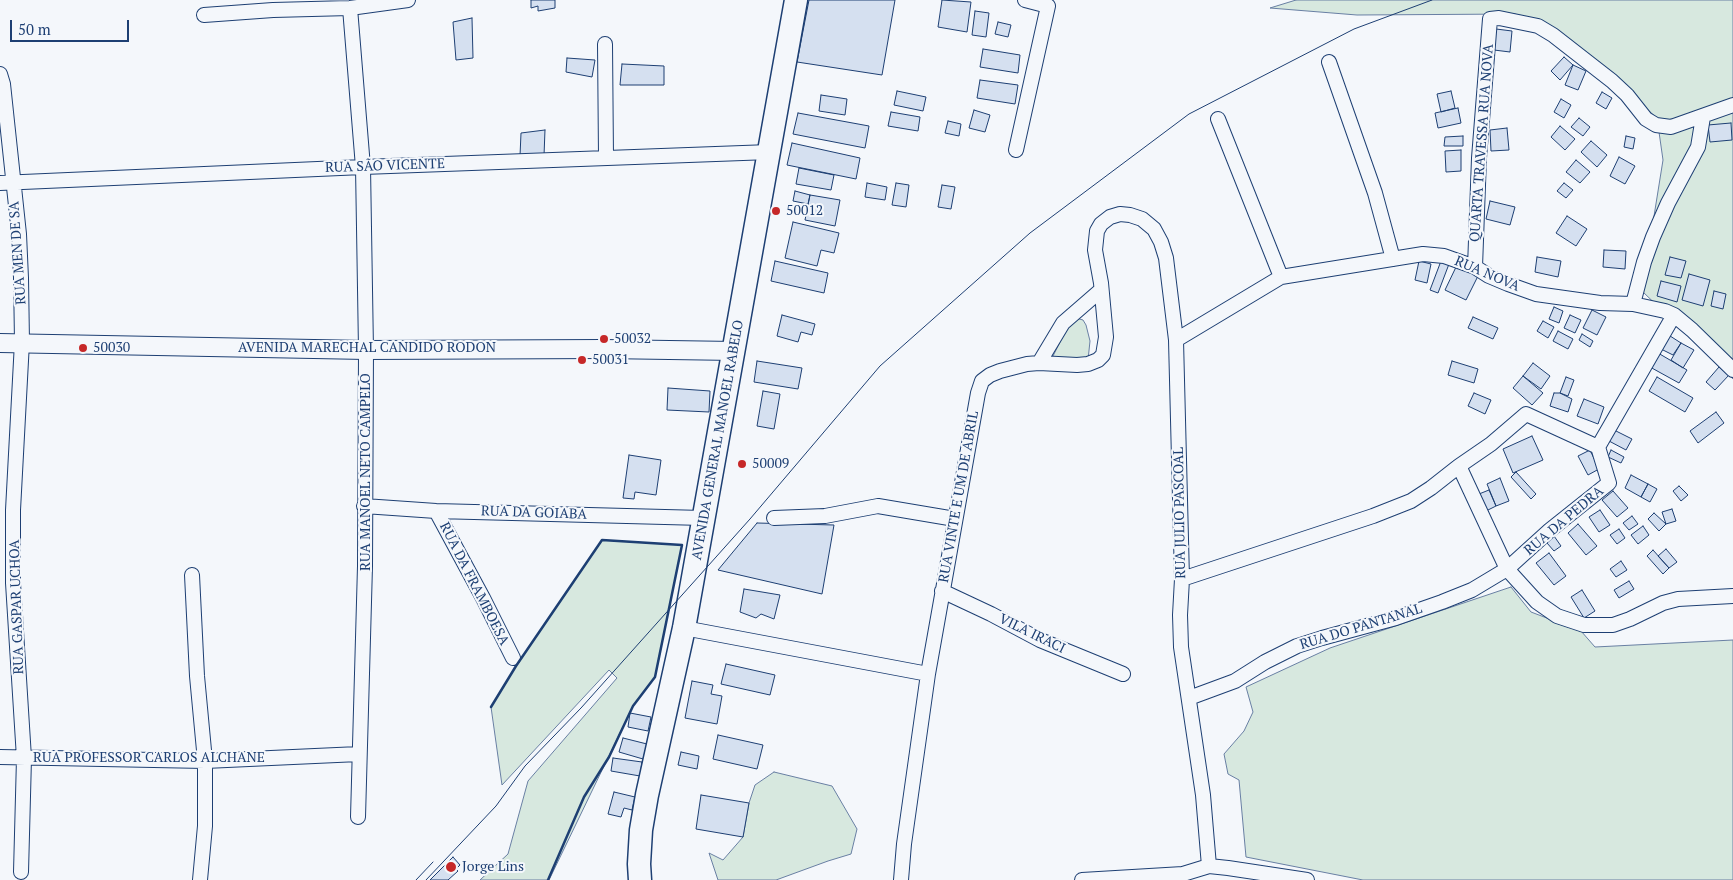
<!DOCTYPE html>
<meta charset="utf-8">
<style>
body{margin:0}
#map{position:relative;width:1733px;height:880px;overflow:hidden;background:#f4f7fb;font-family:"PT Serif",serif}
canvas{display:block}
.scale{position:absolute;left:10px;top:20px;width:119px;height:22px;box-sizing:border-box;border:2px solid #1d3f73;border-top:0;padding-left:6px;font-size:15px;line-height:18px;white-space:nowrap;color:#1d3f73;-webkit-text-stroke:4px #f4f7fb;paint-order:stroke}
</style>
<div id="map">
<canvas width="1733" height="880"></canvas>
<div class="scale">50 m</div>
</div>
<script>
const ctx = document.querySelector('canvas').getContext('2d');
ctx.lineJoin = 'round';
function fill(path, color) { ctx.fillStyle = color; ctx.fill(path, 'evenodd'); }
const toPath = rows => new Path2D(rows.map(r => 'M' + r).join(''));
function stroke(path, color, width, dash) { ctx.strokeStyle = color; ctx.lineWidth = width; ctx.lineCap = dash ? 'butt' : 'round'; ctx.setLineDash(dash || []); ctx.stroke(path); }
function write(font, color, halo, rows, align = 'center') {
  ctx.font = font + ' "PT Serif",serif'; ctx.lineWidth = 4; ctx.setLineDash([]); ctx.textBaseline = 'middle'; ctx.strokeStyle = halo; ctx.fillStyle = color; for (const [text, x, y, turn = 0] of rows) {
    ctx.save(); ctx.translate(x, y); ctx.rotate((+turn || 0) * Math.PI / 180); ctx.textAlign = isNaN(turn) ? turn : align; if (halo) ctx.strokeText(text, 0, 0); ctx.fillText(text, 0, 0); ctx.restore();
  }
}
const green = toPath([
 [1296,0,1733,0,1733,379,1642,291,1663,160,1657,118,1564,37,1515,14,1357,15,1270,8,1296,0],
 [1076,318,1083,320,1086,325,1090,341,1088,360,1051,360,1069,324,1076,318],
 [602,540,682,545,655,677,633,706,549,880,480,880,508,854,528,781,617,678,609,670,502,785,491,707,516,666,602,540],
 [1511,587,1531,612,1581,631,1595,647,1733,640,1733,880,1363,880,1246,857,1239,780,1228,774,1224,754,1244,731,1253,712,1246,687,1330,648,1511,587],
 [774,772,832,786,857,829,851,854,828,861,776,880,718,880,709,853,723,860,743,837,749,803,755,785,774,772]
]);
const building = toPath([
 [531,0,555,0,555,8,538,11,538,6,531,8,531,0],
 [809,0,895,0,882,75,797,62,809,0],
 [942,0,971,2,967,32,938,27,942,0],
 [975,11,989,13,986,37,972,35,975,11],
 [472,18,473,58,456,60,453,22,472,18],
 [998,22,1011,25,1008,37,995,34,998,22],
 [1496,29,1512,31,1510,52,1494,50,1496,29],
 [983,49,1020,55,1018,73,980,67,983,49],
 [1564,57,1573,65,1560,80,1551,71,1564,57],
 [567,58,595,60,592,77,566,72,567,58],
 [622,64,664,66,664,85,620,85,622,64],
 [1573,65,1586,71,1578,90,1565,85,1573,65],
 [980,80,1018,85,1015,104,977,98,980,80],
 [897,91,926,97,923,111,894,105,897,91],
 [1451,91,1455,108,1441,112,1437,94,1451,91],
 [1602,92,1612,98,1606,109,1596,103,1602,92],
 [821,95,847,99,845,115,819,111,821,95],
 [1561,99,1571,105,1564,118,1554,112,1561,99],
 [1458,108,1461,123,1438,128,1435,113,1458,108],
 [974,110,990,115,985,132,969,128,974,110],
 [891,112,920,117,918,131,888,126,891,112],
 [798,113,869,126,865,148,793,134,798,113],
 [1579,118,1590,127,1583,136,1571,127,1579,118],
 [948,121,961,124,959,136,945,133,948,121],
 [1731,123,1732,140,1710,142,1708,125,1731,123],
 [1560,126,1575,139,1565,150,1551,137,1560,126],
 [1507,128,1509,150,1491,151,1490,130,1507,128],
 [545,130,544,156,520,156,521,133,545,130],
 [1463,136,1463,146,1444,146,1445,137,1463,136],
 [1626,136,1635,138,1633,149,1624,147,1626,136],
 [1591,141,1607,155,1597,167,1581,152,1591,141],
 [792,143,860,158,856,179,787,165,792,143],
 [1461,150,1461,171,1446,172,1445,151,1461,150],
 [1619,157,1635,166,1625,184,1610,176,1619,157],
 [1576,160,1590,172,1580,183,1566,172,1576,160],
 [799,168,834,175,831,190,796,184,799,168],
 [867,183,887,187,885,200,865,197,867,183],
 [896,183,909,185,906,207,892,205,896,183],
 [1564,183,1573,190,1566,198,1557,191,1564,183],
 [942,185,955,187,951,209,938,207,942,185],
 [795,191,810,195,808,204,793,201,795,191],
 [810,195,840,200,835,226,805,220,810,195],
 [1490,201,1515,207,1510,225,1486,219,1490,201],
 [1567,216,1587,229,1576,246,1556,233,1567,216],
 [793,222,839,233,834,253,821,250,817,266,785,258,793,222],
 [1604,250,1626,251,1625,269,1603,267,1604,250],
 [1537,257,1561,261,1558,277,1535,272,1537,257],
 [1670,257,1686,261,1681,278,1665,275,1670,257],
 [775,261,828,273,824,293,771,281,775,261],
 [1419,261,1431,264,1427,283,1415,280,1419,261],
 [1441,261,1449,264,1438,293,1430,290,1441,261],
 [1457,265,1478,276,1466,300,1445,290,1457,265],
 [1689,274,1710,280,1703,306,1682,300,1689,274],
 [1661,281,1681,286,1677,302,1657,296,1661,281],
 [1714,291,1726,294,1723,309,1711,306,1714,291],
 [1554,307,1563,311,1559,323,1549,319,1554,307],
 [1592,310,1606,317,1597,335,1583,328,1592,310],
 [782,315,815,324,812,335,801,332,798,342,777,336,782,315],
 [1570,315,1581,320,1575,333,1564,328,1570,315],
 [1473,317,1498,328,1493,339,1468,328,1473,317],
 [1543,321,1554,327,1548,338,1537,331,1543,321],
 [1558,331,1573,339,1568,349,1553,341,1558,331],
 [1582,334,1593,341,1590,347,1579,340,1582,334],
 [1667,334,1681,343,1673,355,1659,348,1667,334],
 [1681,343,1694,350,1683,368,1671,360,1681,343],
 [1658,353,1687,370,1679,383,1650,367,1658,353],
 [757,361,802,368,798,389,754,382,757,361],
 [1452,361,1478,369,1474,383,1448,375,1452,361],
 [1533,363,1550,376,1541,389,1523,376,1533,363],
 [1719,367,1729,375,1715,390,1706,382,1719,367],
 [1523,376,1543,393,1532,405,1513,388,1523,376],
 [1566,377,1574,380,1568,396,1560,393,1566,377],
 [1657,377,1693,398,1685,412,1649,391,1657,377],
 [668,388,710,391,709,412,667,410,668,388],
 [763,391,780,394,774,429,757,426,763,391],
 [1474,393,1491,400,1485,414,1468,406,1474,393],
 [1554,393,1560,393,1572,399,1568,412,1550,406,1554,393],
 [1584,399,1604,407,1598,424,1577,416,1584,399],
 [1716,412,1724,423,1698,443,1690,431,1716,412],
 [1614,430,1632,439,1626,450,1609,441,1614,430],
 [1532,436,1543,460,1513,473,1503,449,1532,436],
 [1590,450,1599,469,1588,475,1578,456,1590,450],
 [1611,450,1624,457,1621,463,1608,457,1611,450],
 [629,455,661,460,656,495,635,492,634,499,623,498,629,455],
 [1516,472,1536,494,1531,499,1511,477,1516,472],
 [1631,475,1648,484,1641,497,1625,488,1631,475],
 [1500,478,1509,501,1496,506,1487,484,1500,478],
 [1648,484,1657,489,1650,502,1641,497,1648,484],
 [1679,486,1688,495,1681,501,1673,491,1679,486],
 [1489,490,1496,506,1486,511,1479,494,1489,490],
 [1613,491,1628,508,1617,517,1602,500,1613,491],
 [1672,509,1676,521,1666,524,1662,512,1672,509],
 [1600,510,1610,525,1599,532,1589,517,1600,510],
 [1654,513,1666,524,1659,531,1648,519,1654,513],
 [1632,516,1638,524,1629,530,1623,523,1632,516],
 [757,523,834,525,822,594,718,570,757,523],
 [1578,524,1597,546,1586,555,1568,533,1578,524],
 [1643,526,1649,535,1638,544,1631,535,1643,526],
 [1619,529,1625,538,1617,544,1610,535,1619,529],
 [1554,536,1561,546,1554,551,1547,543,1554,536],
 [1666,549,1677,562,1669,568,1658,556,1666,549],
 [1653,550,1669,568,1663,574,1647,556,1653,550],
 [1549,553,1566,576,1554,585,1536,563,1549,553],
 [1621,561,1627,570,1616,577,1610,569,1621,561],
 [1629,581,1634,589,1619,598,1614,590,1629,581],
 [744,589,780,595,774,619,761,614,756,618,740,612,744,589],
 [1582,590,1595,611,1584,618,1571,597,1582,590],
 [726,664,775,675,770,695,721,684,726,664],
 [692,681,713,685,711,694,722,696,717,724,685,718,692,681],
 [630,713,651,717,648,731,628,727,630,713],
 [718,735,763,745,757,769,713,759,718,735],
 [623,738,647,744,643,759,619,752,623,738],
 [681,752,699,756,697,769,678,765,681,752],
 [613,758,642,762,640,776,611,771,613,758],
 [614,792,635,797,632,810,624,808,621,817,608,814,614,792],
 [701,795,749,803,743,837,696,829,701,795],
 [453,857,460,865,456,869,458,871,448,880,430,880,453,857]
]);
const minor = toPath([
 [1025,0,1048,6],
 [350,8,363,167,366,350,365,566,358,817],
 [204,15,273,10,350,8,408,0],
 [605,44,606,157],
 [1329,62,1375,193,1393,259],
 [0,74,3,84,19,234,21,278,22,342,13,510,13,583,24,758,21,872],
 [1218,119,1281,277],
 [1016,150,1048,6],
 [0,183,363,167,770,152],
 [1475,267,1479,158,1490,19,1499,18,1538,26,1553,35,1612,81,1627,95,1646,119,1656,125,1671,127,1733,105],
 [1101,290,1063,323,1039,363,1077,365,1088,364,1098,360,1103,355,1106,337,1101,283,1095,250,1097,231,1101,224,1110,217,1120,214,1130,215,1142,219,1154,229,1161,242,1166,258,1176,340,1182,579,1180,615,1181,647,1203,795,1209,866],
 [1633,304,1644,262,1653,237,1668,203,1698,147,1703,117],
 [1176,340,1281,277,1423,254,1444,256,1475,267,1489,276,1508,284,1536,294,1600,303,1633,304,1665,311,1674,315,1692,330,1733,370],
 [1459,466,1507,569,1537,602,1557,616,1584,625,1613,625,1630,619,1663,603,1678,599,1733,596],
 [364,506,436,511,703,518],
 [436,511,483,598,513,658],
 [774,518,825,516,878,506,955,519],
 [192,575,197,676,205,761,205,826,200,880],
 [1182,579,1373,516,1411,501,1431,488,1459,466,1491,444,1526,414,1598,447],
 [942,591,991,614,1040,640,1123,674],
 [684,628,928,674],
 [1189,698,1235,681,1265,662,1297,646,1322,638,1396,618,1442,602,1472,590,1507,569,1550,530,1609,483,1598,447,1674,315],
 [0,757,205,761,359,754],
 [901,880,904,844,928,674,978,393,982,381,990,375,1000,371,1027,364,1039,363],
 [1082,880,1183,874,1209,866,1228,868,1307,880]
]);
const tertiary = toPath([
 [0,343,366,350,604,349,735,351]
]);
const primary = toPath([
 [640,880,639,864,641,830,647,795,684,628,796,0]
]);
const tram = toPath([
 [416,880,433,862],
 [426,880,496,806,525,766,581,708,750,519,880,366,1030,233,1189,114,1354,29,1432,0]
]);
const wall = toPath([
 [491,707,516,666,602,540,682,545,655,677,633,706,609,757,584,797,548,880]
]);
const markers = [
 [776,211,5,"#c62828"],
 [604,339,5,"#c62828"],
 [83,348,5,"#c62828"],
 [582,360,5,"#c62828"],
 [742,464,5,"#c62828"],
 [451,867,6,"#c62828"]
];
const streetNames = [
 ["QUARTA TRAVESSA RUA NOVA",1482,143,-86],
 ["RUA SÃO VICENTE",385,166,-2],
 ["RUA MEN DE SA",18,253,-94],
 ["RUA NOVA",1487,274,23],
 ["AVENIDA MARECHAL CANDIDO RODON",367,348],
 ["AVENIDA GENERAL MANOEL RABELO",718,440,-80],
 ["RUA MANOEL NETO CAMPELO",366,472,-90],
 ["RUA VINTE E UM DE ABRIL",959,497,-80],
 ["RUA DA GOIABA",534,513,2],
 ["RUA JULIO PASCOAL",1180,513,-91],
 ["RUA DA PEDRA",1564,521,-40],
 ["RUA DA FRAMBOESA",474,584,63],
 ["RUA GASPAR UCHOA",17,607,-92],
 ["RUA DO PANTANAL",1361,627,-17],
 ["VILA IRACI",1032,634,26],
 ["RUA PROFESSOR CARLOS ALCHANE",149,758]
];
const poiNames = [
 ["50012",786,211],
 ["50032",614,339],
 ["50030",93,348],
 ["50031",592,360],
 ["50009",752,464],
 ["Jorge Lins",462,867]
];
fill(green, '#d7e8df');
stroke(green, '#687fa3', 1);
fill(building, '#d5e0f0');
stroke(building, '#1d3f73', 1);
stroke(minor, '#1d3f73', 16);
stroke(tertiary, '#1d3f73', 20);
stroke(primary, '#1d3f73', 25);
stroke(minor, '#f4f7fb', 14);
stroke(tertiary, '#f4f7fb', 18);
stroke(primary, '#f4f7fb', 22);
stroke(tram, '#1d3f73', 1);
stroke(wall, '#1d3f73', 2.5);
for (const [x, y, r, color] of markers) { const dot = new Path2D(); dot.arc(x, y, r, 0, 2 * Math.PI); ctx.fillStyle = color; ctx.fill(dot); stroke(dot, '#f4f7fb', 2); }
write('14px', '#1d3f73', '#f4f7fb', streetNames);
write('14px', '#1d3f73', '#f4f7fb', poiNames, 'left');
</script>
